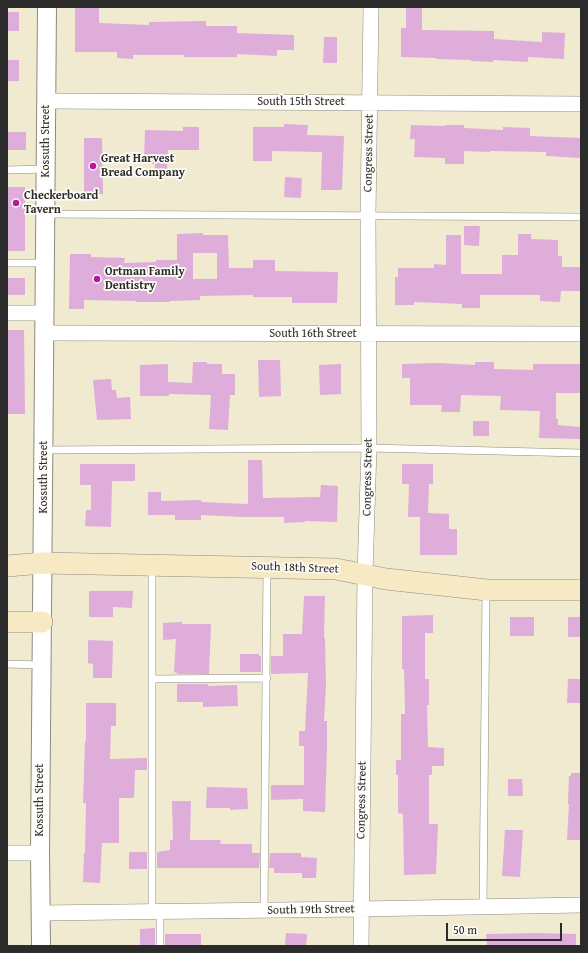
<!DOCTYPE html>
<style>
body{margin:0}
#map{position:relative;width:588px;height:953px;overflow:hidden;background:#f0ead0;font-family:"Gentium Book Plus",serif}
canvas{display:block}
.frame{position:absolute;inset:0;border:8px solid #2b2b2b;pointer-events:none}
.scale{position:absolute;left:446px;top:923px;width:116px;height:18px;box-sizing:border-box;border:2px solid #2b2b2b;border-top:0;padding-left:5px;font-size:12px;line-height:14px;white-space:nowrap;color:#2b2b2b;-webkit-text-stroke:3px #fdfcf7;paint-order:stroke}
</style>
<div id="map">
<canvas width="588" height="953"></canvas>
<div class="frame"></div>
<div class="scale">50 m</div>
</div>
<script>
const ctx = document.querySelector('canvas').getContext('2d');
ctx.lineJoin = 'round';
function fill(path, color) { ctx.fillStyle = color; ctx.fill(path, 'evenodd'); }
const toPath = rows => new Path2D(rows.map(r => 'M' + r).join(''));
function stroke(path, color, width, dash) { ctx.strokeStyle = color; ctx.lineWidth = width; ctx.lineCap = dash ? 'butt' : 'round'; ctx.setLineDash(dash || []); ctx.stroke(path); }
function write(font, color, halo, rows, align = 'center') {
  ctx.font = font + ' "Gentium Book Plus",serif'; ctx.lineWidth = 3.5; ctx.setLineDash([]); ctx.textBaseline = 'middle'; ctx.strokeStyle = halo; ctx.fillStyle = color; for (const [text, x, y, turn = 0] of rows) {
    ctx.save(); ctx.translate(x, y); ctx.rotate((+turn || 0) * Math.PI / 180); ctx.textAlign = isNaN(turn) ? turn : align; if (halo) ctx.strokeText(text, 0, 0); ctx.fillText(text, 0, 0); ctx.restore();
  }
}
const building = toPath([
 [75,7,99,7,99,23,149,25,149,22,206,21,206,26,237,26,237,33,294,35,294,50,277,50,277,56,237,54,237,57,184,57,184,55,133,55,133,59,117,58,117,52,75,52],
 [406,7,422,7,422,30,494,31,494,39,542,42,542,32,565,33,564,59,528,57,528,62,493,60,493,62,471,61,471,60,436,59,436,58,401,57,401,28,406,28],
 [7,12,19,12,19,31,7,31],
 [324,37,337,37,337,63,323,63],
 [7,60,19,60,19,81,7,81],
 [284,124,308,125,307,135,344,136,342,190,321,190,322,152,272,151,272,161,253,161,253,127,284,127],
 [411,125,445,126,445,125,464,125,464,128,503,130,503,127,530,128,530,136,581,138,581,158,546,156,546,152,490,151,490,152,464,151,464,164,445,164,445,158,414,157,415,139,410,139],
 [183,127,199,127,199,150,168,150,167,170,155,170,155,164,144,163,145,130,183,131],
 [7,132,26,132,26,150,7,150],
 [84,138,102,138,103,194,84,194],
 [285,177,302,178,301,198,284,197],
 [7,187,25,187,25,251,7,251],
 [464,226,480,226,479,246,464,245],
 [203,233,203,235,228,235,229,268,253,268,253,260,275,260,275,271,338,272,337,303,292,303,292,297,253,297,253,295,200,296,200,300,170,301,170,302,136,302,136,301,84,300,84,309,69,309,70,254,91,254,91,257,125,258,124,263,156,262,156,260,177,260,177,234],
 [193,253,217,253,217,279,193,279],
 [518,234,531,234,531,239,558,240,558,256,562,256,562,267,581,267,581,291,561,291,560,302,540,301,540,295,480,295,480,308,462,308,462,304,414,302,414,305,395,305,395,277,398,277,398,268,434,268,434,264,446,265,446,235,461,235,461,274,502,274,502,255,518,255],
 [7,278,25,278,25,295,7,295],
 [7,330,24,330,25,414,7,414],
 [258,360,280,360,281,396,259,397],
 [193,362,207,362,207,364,222,364,222,374,235,374,235,395,230,395,228,430,209,429,211,395,169,394,169,396,140,396,140,365,168,364,168,382,192,383],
 [475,362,494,362,494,369,533,370,533,364,581,364,581,393,556,393,556,419,558,419,558,425,581,427,581,439,539,438,540,411,500,410,501,396,461,395,460,412,441,412,442,405,410,405,410,378,402,378,402,364,438,363,475,365],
 [341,364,341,394,320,395,319,365],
 [111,379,112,390,116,390,117,398,130,397,131,419,97,420,93,380],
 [473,421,489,421,489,436,473,436],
 [248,460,262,460,263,498,320,497,321,485,338,486,337,522,305,521,305,522,284,523,284,517,243,517,201,515,201,520,175,520,175,515,148,515,148,492,161,492,161,501,201,500,201,502,248,504],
 [80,464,135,464,135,481,112,481,111,527,85,526,86,510,91,510,91,485,80,485],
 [402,464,433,464,433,484,429,484,428,513,449,514,449,529,457,529,457,555,420,555,420,517,408,517,409,484,402,484],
 [89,591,133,591,132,608,113,607,113,617,89,617],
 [304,596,325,596,324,638,325,638,326,686,324,721,327,721,327,746,325,812,303,811,303,799,271,800,271,785,304,785,304,746,299,746,299,731,305,731,308,673,271,674,271,656,283,656,283,634,302,634],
 [433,615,433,633,425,633,425,679,429,679,429,705,427,705,428,747,444,748,444,766,432,766,432,775,429,775,429,824,438,824,436,874,404,875,403,814,398,813,398,775,396,775,396,760,401,760,401,714,405,714,404,669,402,669,402,616],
 [510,617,534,617,534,636,510,636],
 [568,617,581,617,581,637,568,637],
 [182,622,182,624,211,624,209,674,177,674,177,673,174,672,176,639,163,640,163,623],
 [88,640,113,641,112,678,93,678,93,664,88,663],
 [240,654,259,654,259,656,261,656,261,672,240,672],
 [568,679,581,679,581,703,567,703],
 [177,684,208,684,208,686,237,685,238,706,203,707,203,702,177,702],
 [86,703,116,703,116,726,111,726,110,759,147,758,147,770,135,770,134,798,119,798,119,843,102,843,100,883,83,882,84,853,85,853,86,803,83,803,85,741,86,741],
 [571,773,581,773,581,840,567,840,569,804,568,804,569,776,571,776],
 [508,779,522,779,523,796,508,796],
 [207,787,247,788,248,809,230,810,230,808,206,808],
 [172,801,191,801,190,840,221,840,220,844,252,844,252,853,260,853,259,868,157,868,157,852,170,850,170,840,173,840],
 [505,830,523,830,520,877,502,876],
 [129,852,147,852,147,869,129,869],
 [270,853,301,853,301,857,317,858,316,878,302,878,302,873,274,873,274,868,269,868],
 [155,928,155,946,140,946,140,929],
 [286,933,307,934,306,946,285,946],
 [537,933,576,934,576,946,487,946,486,934],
 [165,934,201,934,201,946,165,946]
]);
const service = toPath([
 [7,170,46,169],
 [45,214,581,217],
 [7,263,45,263],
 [44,450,369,448,581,453],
 [7,664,41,665],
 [152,679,267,678],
 [483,907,486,592],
 [264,910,267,569],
 [152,911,152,568],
 [160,946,160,911]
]);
const minor = toPath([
 [46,101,581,104],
 [7,313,45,313],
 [45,333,581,334],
 [7,853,40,853],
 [41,913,361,909,581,905],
 [361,946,365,574,369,448,368,215,371,7]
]);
const tertiary = toPath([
 [41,946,40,853,47,7]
]);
const secondary = toPath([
 [7,566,43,563,336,569,386,579,487,590,581,590],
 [7,622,42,622]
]);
const markers = [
 [93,166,4,"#b5179e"],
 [16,203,4,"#b5179e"],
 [97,279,4,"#b5179e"]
];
const streetNames = [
 ["South 15th Street",301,102],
 ["Kossuth Street",46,141,-90],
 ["Congress Street",369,153,-89],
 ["South 16th Street",313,334],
 ["Kossuth Street",44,477,-90],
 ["Congress Street",368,477,-89],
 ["South 18th Street",295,568,2],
 ["Kossuth Street",40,800,-90],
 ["Congress Street",362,800,-89],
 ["South 19th Street",311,910,-1]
];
const poiNames = [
 ["Great Harvest",101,159],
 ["Bread Company",101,173],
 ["Checkerboard",24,196],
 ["Tavern",24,210],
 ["Ortman Family",105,272],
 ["Dentistry",105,286]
];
fill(building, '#deadda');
stroke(service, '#8e8a7e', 8);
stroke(minor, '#8e8a7e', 16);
stroke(tertiary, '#8e8a7e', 20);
stroke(secondary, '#8e8a7e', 22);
stroke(service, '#fff', 7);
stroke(minor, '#fff', 15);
stroke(tertiary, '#fff', 18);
stroke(secondary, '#f7e9c3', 21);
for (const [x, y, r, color] of markers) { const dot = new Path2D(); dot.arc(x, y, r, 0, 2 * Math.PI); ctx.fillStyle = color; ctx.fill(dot); stroke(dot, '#fdfcf7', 1.5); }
write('12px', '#2b2b2b', '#fdfcf7', streetNames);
write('bold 12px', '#2b2b2b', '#fdfcf7', poiNames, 'left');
</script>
